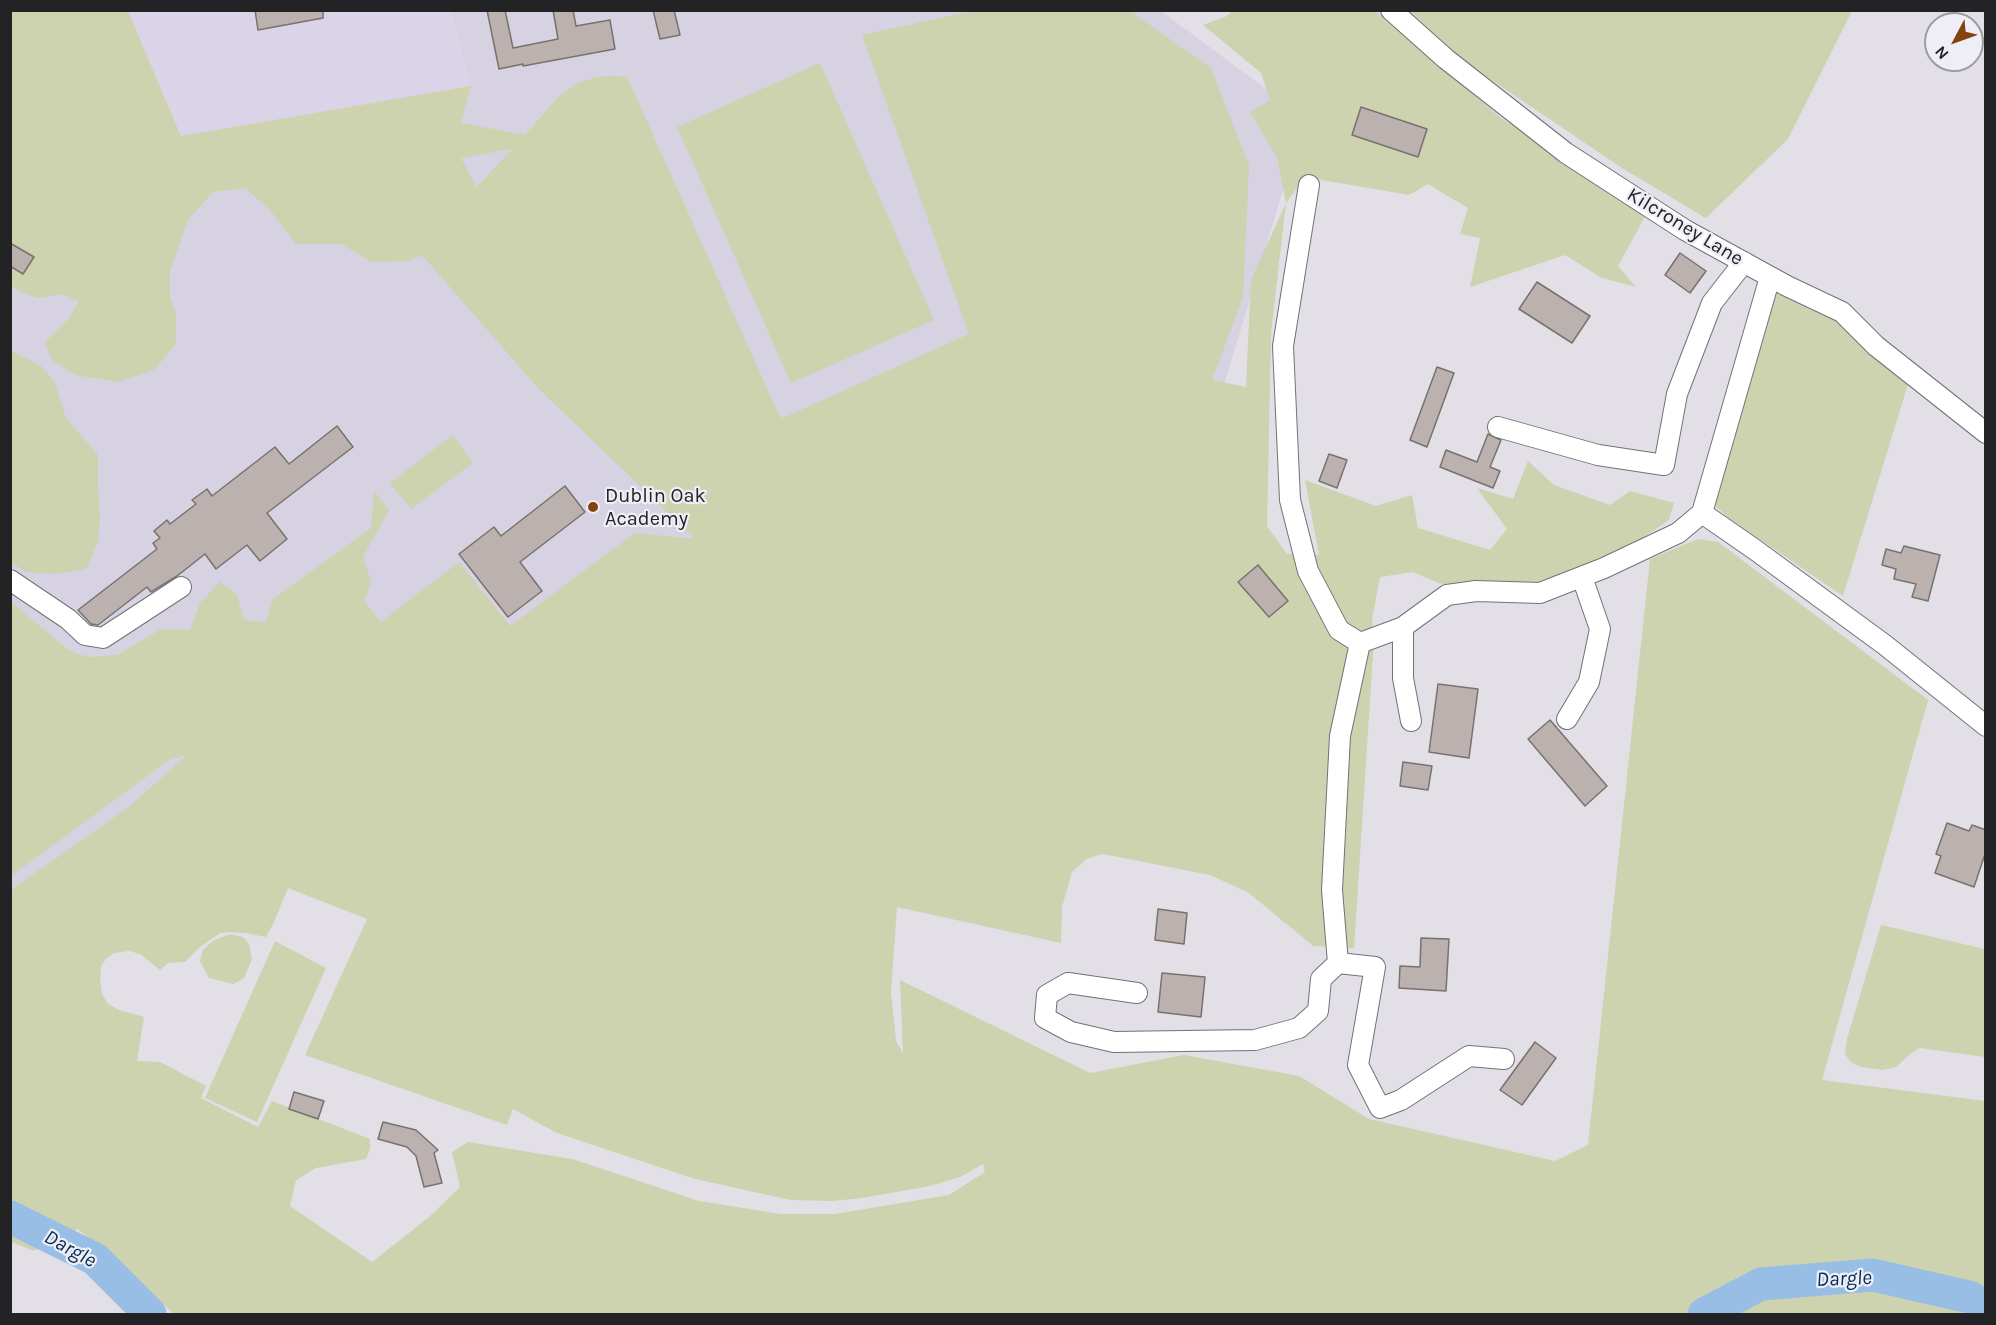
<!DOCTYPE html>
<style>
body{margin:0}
#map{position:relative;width:1996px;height:1325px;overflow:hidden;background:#e2dfe7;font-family:Karla,sans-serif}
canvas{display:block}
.frame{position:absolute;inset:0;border:12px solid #232225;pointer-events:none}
.north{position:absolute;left:1924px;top:12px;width:60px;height:60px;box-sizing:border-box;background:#efedf5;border:2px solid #9d9ca2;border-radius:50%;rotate:229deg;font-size:16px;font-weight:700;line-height:24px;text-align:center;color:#232225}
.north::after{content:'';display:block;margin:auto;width:21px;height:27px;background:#84430e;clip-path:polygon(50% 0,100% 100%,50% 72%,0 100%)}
</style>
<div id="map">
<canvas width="1996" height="1325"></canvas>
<div class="frame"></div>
<div class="north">N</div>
</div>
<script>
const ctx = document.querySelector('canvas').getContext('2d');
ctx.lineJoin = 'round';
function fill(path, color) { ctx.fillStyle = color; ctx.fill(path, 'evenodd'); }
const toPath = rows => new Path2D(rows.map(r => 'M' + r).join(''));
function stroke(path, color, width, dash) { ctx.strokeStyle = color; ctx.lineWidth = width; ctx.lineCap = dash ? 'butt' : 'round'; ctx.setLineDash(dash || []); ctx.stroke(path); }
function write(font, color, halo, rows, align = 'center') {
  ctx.font = font + ' Karla,sans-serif'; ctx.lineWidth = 4.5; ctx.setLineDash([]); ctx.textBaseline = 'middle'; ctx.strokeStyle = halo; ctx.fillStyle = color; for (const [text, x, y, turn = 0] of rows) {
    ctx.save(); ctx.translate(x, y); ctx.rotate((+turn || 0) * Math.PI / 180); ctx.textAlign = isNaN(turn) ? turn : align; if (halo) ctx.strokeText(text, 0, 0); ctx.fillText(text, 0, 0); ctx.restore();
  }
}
const commercial = toPath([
 [128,11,450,11,471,86,181,136]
]);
const built = toPath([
 [450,10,1161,11,1305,118,1216,411,11,901,11,285,148,159,181,136,471,86]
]);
const green = toPath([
 [11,11,128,11,181,136,471,86,461,123,525,135,559,96,577,83,598,77,612,76,627,77,779,415,783,418,969,334,862,35,973,11,1130,11,1211,68,1249,166,1243,297,1212,380,1246,387,1251,280,1286,203,1277,157,1250,112,1270,100,1261,73,1203,25,1227,16,1232,11,1375,11,1501,118,1647,213,1618,266,1636,287,1602,278,1565,255,1470,287,1480,238,1460,234,1468,208,1428,184,1409,195,1305,177,1286,203,1271,333,1267,526,1287,554,1319,555,1305,480,1376,506,1412,495,1418,528,1490,550,1507,529,1477,488,1513,499,1528,461,1554,485,1610,505,1630,491,1674,503,1669,520,1632,545,1578,568,1529,585,1453,589,1413,572,1380,577,1372,620,1373,654,1354,948,1313,946,1249,893,1210,875,1103,854,1086,859,1072,872,1062,907,1061,943,897,907,891,992,896,1041,903,1053,900,980,1090,1073,1184,1055,1299,1076,1369,1119,1555,1161,1588,1145,1650,559,1698,539,1718,542,1928,700,1822,1080,1985,1101,1985,1314,174,1314,78,1229,34,1251,11,1242,11,890,129,807,187,755,169,760,11,876,11,602,66,648,78,654,89,657,117,655,161,629,190,630,200,603,220,582,237,595,244,620,266,622,272,600,371,528,374,491,389,510,363,557,371,582,364,601,381,622,459,562,510,626,635,533,695,539,538,388,422,255,409,261,371,262,342,244,296,244,270,210,245,188,213,192,188,220,170,271,170,297,176,312,176,344,154,370,117,382,75,375,52,360,45,342,70,317,79,301,62,294,38,298,20,292,11,285],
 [512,149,476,188,476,187,461,158],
 [288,888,367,919,305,1055,507,1125,513,1109,557,1133,695,1179,791,1200,832,1201,862,1198,930,1186,960,1177,983,1164,985,1172,949,1195,835,1214,781,1214,699,1201,572,1159,468,1142,452,1152,460,1187,428,1218,372,1262,290,1206,296,1180,316,1168,366,1159,370,1149,370,1139,272,1101,258,1127,201,1098,206,1086,160,1062,137,1061,144,1017,119,1010,108,1004,102,994,100,981,101,966,106,959,114,953,129,951,140,954,160,970,168,963,185,962,200,947,220,933,230,932,245,933,266,937,274,922],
 [1407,11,1852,11,1788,139,1706,218,1622,168,1465,62],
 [820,63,934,320,791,383,677,127],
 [1775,293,1821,309,1912,371,1843,596,1726,516,1714,504],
 [10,350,41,366,55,382,66,418,98,455,98,488,100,517,98,542,86,569,55,574,27,572,11,563],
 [453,435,473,463,411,509,390,483],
 [1881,925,1985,949,1985,1057,1920,1048,1911,1053,1896,1067,1883,1070,1861,1067,1851,1062,1845,1054,1847,1039],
 [230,934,243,937,249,944,252,959,244,978,233,984,209,978,200,961,203,950,214,940],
 [275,941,326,968,257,1122,205,1098]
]);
const river = toPath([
 [10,1217,95,1259,150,1314],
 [1704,1314,1761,1284,1873,1275,1969,1297,1986,1307]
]);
const building = toPath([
 [255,10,323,10,323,18,258,30,255,10],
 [487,10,505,10,513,48,558,39,553,10,573,10,576,26,610,20,615,49,523,66,523,64,499,69,487,10],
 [653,10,674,10,680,35,660,39,653,10],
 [1361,107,1427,129,1418,157,1352,135,1361,107],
 [10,243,34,257,23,274,10,266,10,243],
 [1680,253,1706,271,1690,293,1665,275,1680,253],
 [1537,282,1590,316,1572,343,1519,309,1537,282],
 [1437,367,1454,373,1427,447,1410,440,1437,367],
 [337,426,353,447,267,513,287,539,260,561,247,545,216,569,205,554,177,576,151,592,147,587,98,625,91,624,78,610,157,549,153,543,160,538,154,531,167,520,170,524,196,504,192,500,207,489,212,496,275,447,289,464,337,426],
 [1488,434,1501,440,1490,467,1500,471,1493,488,1440,467,1446,450,1477,462,1488,434],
 [1329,454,1347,460,1337,488,1319,481,1329,454],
 [565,486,585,512,520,562,542,591,508,617,459,554,494,527,501,536,565,486],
 [1904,546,1940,555,1928,601,1912,597,1916,584,1894,579,1896,569,1882,565,1886,549,1901,553,1904,546],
 [1258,565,1288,601,1269,617,1238,582,1258,565],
 [1438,684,1478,689,1469,758,1429,752,1438,684],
 [1550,720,1607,786,1585,806,1528,739,1550,720],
 [1403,762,1432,766,1428,790,1400,786,1403,762],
 [1947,823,1969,831,1972,825,1986,830,1986,851,1974,887,1935,873,1941,856,1936,854,1947,823],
 [1158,909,1187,913,1184,944,1155,940,1158,909],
 [1421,938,1449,939,1446,991,1399,988,1400,966,1420,967,1421,938],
 [1162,973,1205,977,1201,1017,1158,1012,1162,973],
 [1535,1042,1556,1058,1522,1105,1500,1090,1535,1042],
 [294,1092,324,1101,318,1119,289,1109,294,1092],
 [383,1122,416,1130,438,1150,434,1153,442,1183,424,1187,416,1156,407,1147,378,1139,383,1122]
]);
const minor = toPath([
 [1391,10,1446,59,1566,153,1685,230,1787,286,1842,312,1876,346,1986,433],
 [1309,185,1283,346,1290,500,1308,571,1339,630,1360,643,1403,627,1447,595,1476,591,1540,593,1604,568,1678,533,1702,513,1770,277],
 [1498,427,1598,455,1664,465,1677,394,1712,303,1744,262],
 [1702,513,1754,549,1885,645,1986,726],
 [10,580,68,619,85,635,103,638,181,587],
 [1403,627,1403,678,1411,721],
 [1567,719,1589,682,1600,629,1582,577],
 [1338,963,1332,890,1340,736,1360,643],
 [1137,993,1068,983,1047,995,1045,1018,1071,1032,1114,1042,1255,1040,1299,1028,1318,1011,1321,979,1338,963,1375,967,1358,1065,1380,1108,1401,1100,1469,1056,1504,1059]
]);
const markers = [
 [593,507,6,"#84430e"]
];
const streetNames = [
 ["Kilcroney Lane",1685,227,31]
];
const poiNames = [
 ["Dublin Oak",605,496],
 ["Academy",605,519]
];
const waterNames = [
 ["Dargle",70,1249,29],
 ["Dargle",1844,1279,-2]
];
fill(commercial, '#dbd3e8');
fill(built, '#d6d2e1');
fill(green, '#cdd2af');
stroke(river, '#98bee6', 33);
fill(building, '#bbb2af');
stroke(building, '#79716e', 1.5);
stroke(minor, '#737179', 22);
stroke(minor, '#fff', 20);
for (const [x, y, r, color] of markers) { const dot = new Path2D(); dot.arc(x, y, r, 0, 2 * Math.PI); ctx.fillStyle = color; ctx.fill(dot); stroke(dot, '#efedf5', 2); }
write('20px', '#232225', '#efedf5', streetNames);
write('20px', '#232225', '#efedf5', poiNames, 'left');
write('italic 21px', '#032f54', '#efedf5', waterNames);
</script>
